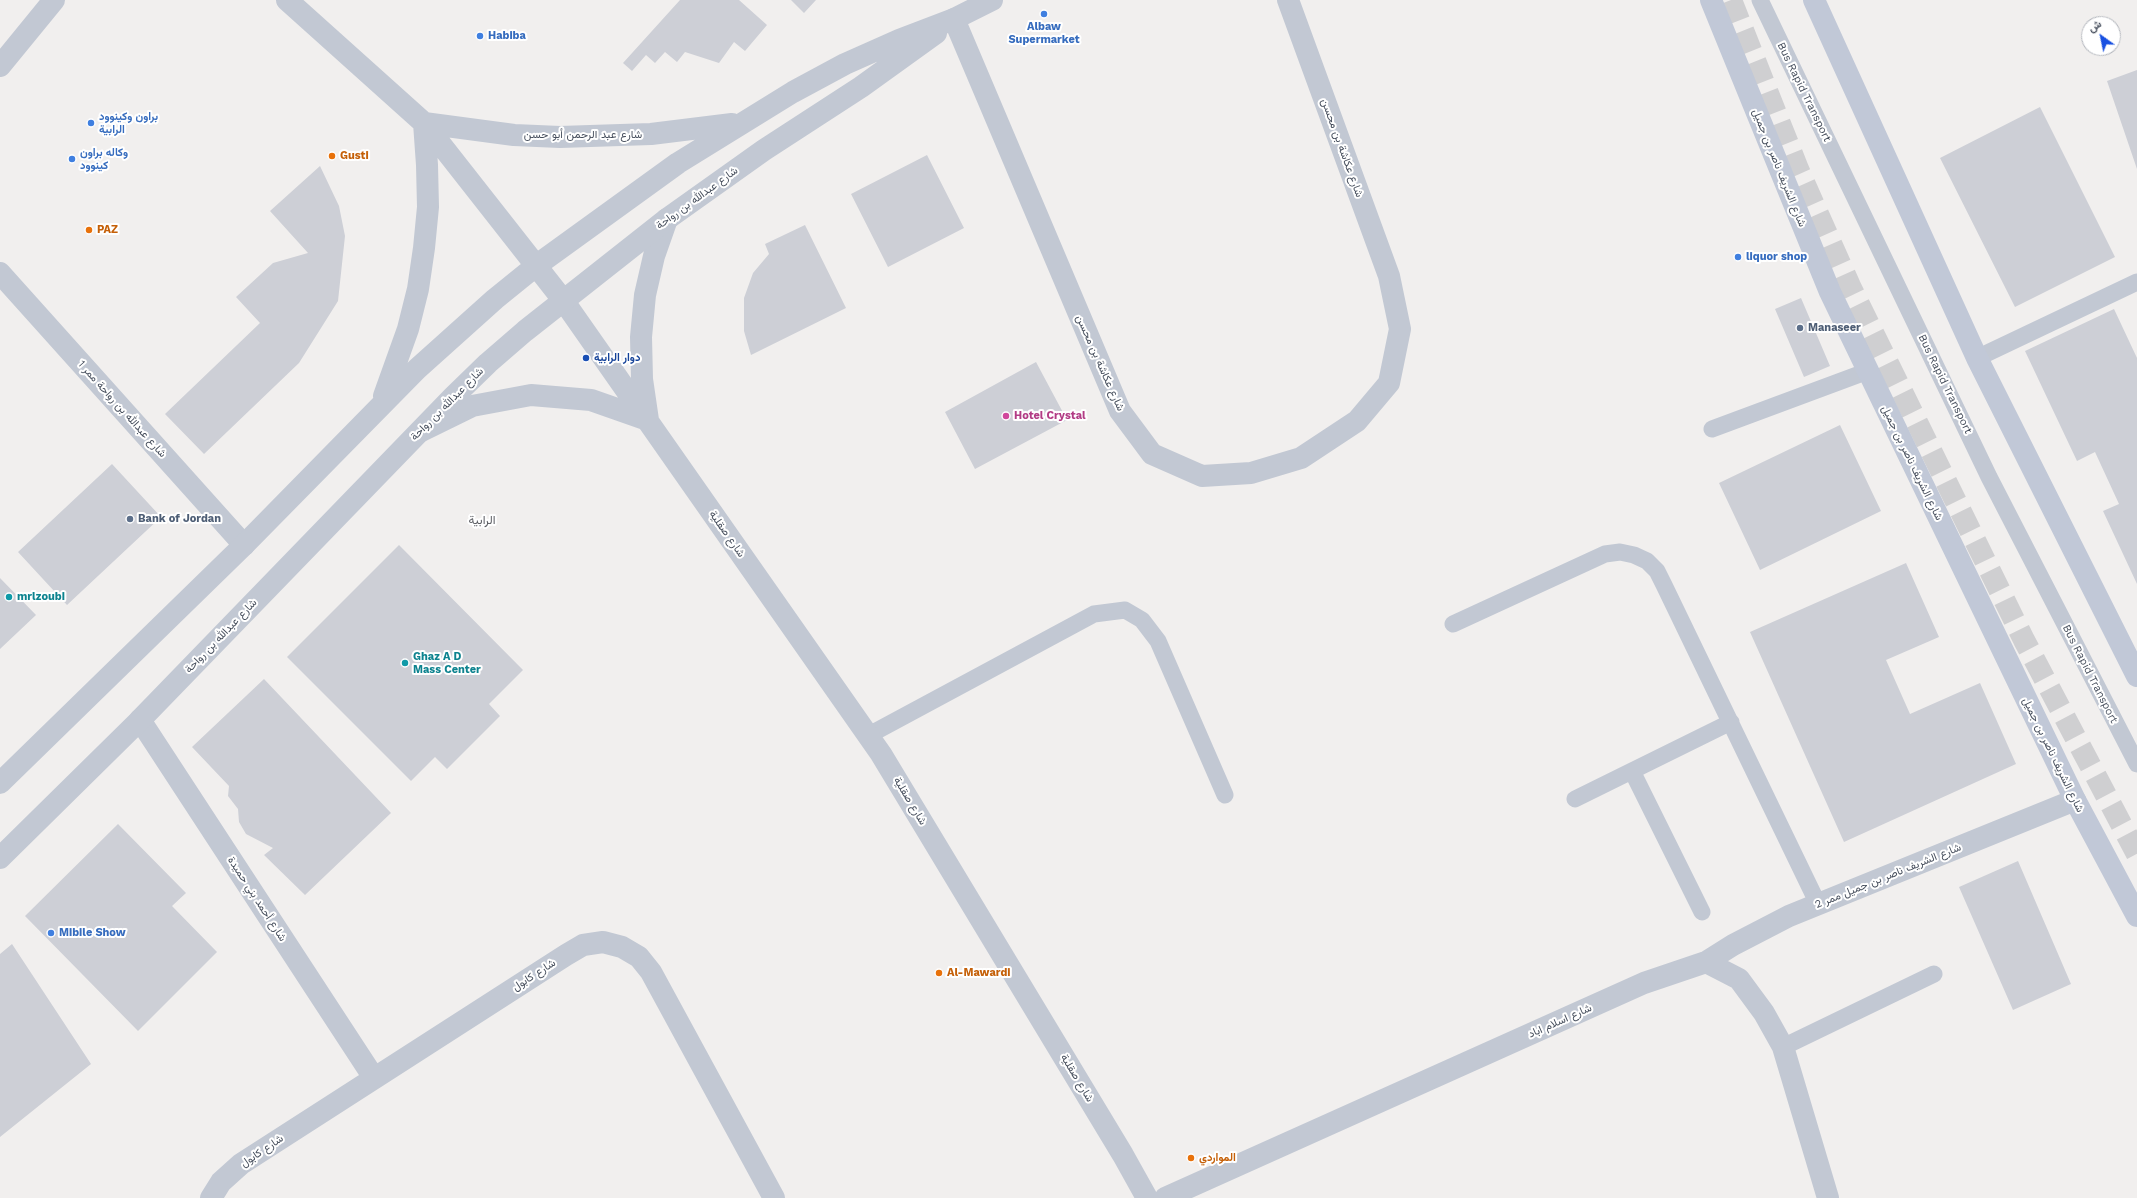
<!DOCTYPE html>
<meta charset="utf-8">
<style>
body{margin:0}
#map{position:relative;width:2137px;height:1198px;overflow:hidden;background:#f1efee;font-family:"Work Sans",Vazirmatn,sans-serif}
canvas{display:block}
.north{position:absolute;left:2081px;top:16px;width:40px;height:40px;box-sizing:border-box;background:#fff;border:1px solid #b5b8be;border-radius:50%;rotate:327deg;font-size:11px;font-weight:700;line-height:16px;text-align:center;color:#464e5c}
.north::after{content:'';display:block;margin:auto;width:14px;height:18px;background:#1850e1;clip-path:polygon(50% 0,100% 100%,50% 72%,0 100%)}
</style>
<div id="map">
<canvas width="2137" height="1198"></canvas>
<div class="north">ش</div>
</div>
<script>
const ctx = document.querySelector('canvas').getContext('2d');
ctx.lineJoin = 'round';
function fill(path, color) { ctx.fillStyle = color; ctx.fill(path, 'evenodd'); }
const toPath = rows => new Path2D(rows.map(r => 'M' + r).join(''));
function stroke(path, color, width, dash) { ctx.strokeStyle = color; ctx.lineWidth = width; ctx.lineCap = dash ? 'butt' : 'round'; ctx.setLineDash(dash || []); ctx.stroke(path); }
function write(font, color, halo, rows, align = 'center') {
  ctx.font = font + ' "Work Sans",Vazirmatn,sans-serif'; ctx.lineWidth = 4; ctx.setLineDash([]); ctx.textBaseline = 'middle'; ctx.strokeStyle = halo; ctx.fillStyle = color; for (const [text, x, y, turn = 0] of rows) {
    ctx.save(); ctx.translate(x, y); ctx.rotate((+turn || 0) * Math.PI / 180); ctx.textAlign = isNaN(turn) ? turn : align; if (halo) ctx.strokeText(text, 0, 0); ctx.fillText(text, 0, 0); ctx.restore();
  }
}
const building = toPath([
 [680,0,739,0,767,25,745,51,734,42,719,63,685,52,677,62,665,52,655,63,646,55,632,71,623,63],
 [791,0,816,0,804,13],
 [2137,70,2137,169,2107,81],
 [2040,107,2115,257,2015,307,1940,158],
 [927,155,964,228,888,267,851,194],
 [320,166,339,206,345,236,338,301,299,363,204,454,165,414,260,323,236,297,273,263,308,253,270,211],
 [805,225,846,308,751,355,744,331,744,298,753,273,769,254,765,244],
 [1801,298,1830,366,1804,377,1775,309],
 [2114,309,2137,358,2137,584,2103,511,2119,504,2095,452,2077,461,2025,351],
 [1036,362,1067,420,975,469,945,412],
 [1840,425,1881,511,1760,570,1719,483],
 [112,464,161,517,67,605,18,552],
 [399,545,523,670,489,704,500,716,447,769,435,757,411,781,287,657],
 [1906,563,1939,637,1886,660,1910,714,1980,683,2016,764,1844,842,1750,632],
 [0,578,36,615,0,649],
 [264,679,391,813,305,895,264,855,273,848,246,834,239,822,238,809,228,796,229,786,192,747],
 [118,824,186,893,172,906,217,952,138,1031,25,916],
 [2018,861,2071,984,2013,1010,1959,887],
 [12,944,91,1064,0,1137,0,954]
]);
const secondaryTunnel = toPath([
 [1731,0,1798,169,1850,286,2024,640,2137,854]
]);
const service = toPath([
 [1760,0,1989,477,2137,764],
 [1977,358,2137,282],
 [1712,429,1868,371],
 [1453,624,1605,554,1620,552,1634,555,1647,561,1657,571,1664,585,1818,904],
 [869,735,1094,614,1125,610,1142,620,1158,641,1225,795],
 [1632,771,1702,912],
 [1575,799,1731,722],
 [1783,1047,1934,974]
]);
const minor = toPath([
 [954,19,1120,411,1152,454,1202,476,1251,473,1301,458,1357,421,1389,383,1400,329,1389,276,1288,0],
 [0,66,54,0],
 [0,273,244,545],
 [563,300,881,754,1123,1155,1147,1198],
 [421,431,472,406,531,395,591,400,648,420,642,379,641,337,645,295,654,256,667,219],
 [140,720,374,1078],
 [1706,962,1739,979,1764,1013,1783,1047,1828,1198],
 [211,1198,221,1182,241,1164,566,955,583,945,603,942,622,947,639,957,651,972,774,1198],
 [1165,1198,1644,983,1706,962,1733,945,1789,916,2075,800]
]);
const tertiary = toPath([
 [287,0,424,123,563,300],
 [384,396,408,329,418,289,424,248,428,207,427,165,424,123,514,135,560,137,651,134,732,124],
 [0,783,244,545,417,369,495,299,537,265,678,163,793,92,845,64,899,40,954,19,992,0],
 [0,858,140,720,453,397,488,363,525,331,667,219,764,150,861,87,936,33]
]);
const secondary = toPath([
 [1711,0,1830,292,2075,800,2137,916],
 [1814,0,1977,358,2137,676]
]);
const markers = [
 [1044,14,4,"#3f7fe0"],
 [480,36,4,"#3f7fe0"],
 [91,123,4,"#3f7fe0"],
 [332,156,4,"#e8710a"],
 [72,159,4,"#3f7fe0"],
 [89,230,4,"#e8710a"],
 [1738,257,4,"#3f7fe0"],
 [1800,328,4,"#5c6f8a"],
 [586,358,4,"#1a4fb4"],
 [1006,416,4,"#d1479c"],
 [130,519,4,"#5c6f8a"],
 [9,597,4,"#0f9aa8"],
 [405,663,4,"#0f9aa8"],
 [51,933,4,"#3f7fe0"],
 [939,973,4,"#e8710a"],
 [1191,1158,4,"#e8710a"]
];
const shopNames = [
 ["Albaw",1044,27,"center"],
 ["Supermarket",1044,40,"center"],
 ["Habiba",488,36],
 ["براون وكينوود",99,117],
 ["الرابية",99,130],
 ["وكاله براون",80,153],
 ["كينوود",80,166],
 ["liquor shop",1746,257],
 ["Mibile Show",59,933]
];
const streetNames = [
 ["Bus Rapid Transport",1804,92,64],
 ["شارع عبد الرحمن أبو حسن",583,135],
 ["شارع عكاشة بن محسن",1342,148,70],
 ["شارع الشريف ناصر بن جميل",1779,168,68],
 ["شارع عبدالله بن رواحة",697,198,-36],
 ["شارع عكاشة بن محسن",1100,363,66],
 ["Bus Rapid Transport",1945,384,64],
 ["شارع عبدالله بن رواحة",447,404,-45],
 ["شارع عبدالله بن رواحة ممر 1",122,409,48],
 ["شارع الشريف ناصر بن جميل",1912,463,64],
 ["شارع صقلية",727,534,55],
 ["شارع عبدالله بن رواحة",221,636,-46],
 ["Bus Rapid Transport",2090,674,63],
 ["شارع الشريف ناصر بن جميل",2053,755,64],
 ["شارع صقلية",910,801,59],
 ["شارع الشريف ناصر بن جميل ممر 2",1888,876,-22],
 ["شارع أحمد بني حميدة",257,899,57],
 ["شارع كابول",534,975,-33],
 ["شارع اسلام اباد",1560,1021,-24],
 ["شارع صقلية",1077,1078,59],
 ["شارع كابول",262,1151,-34]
];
const foodNames = [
 ["Gusti",340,156],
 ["PAZ",97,230],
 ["Al-Mawardi",947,973],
 ["المواردي",1199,1158]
];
const serviceNames = [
 ["Manaseer",1808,328],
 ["Bank of Jordan",138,519]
];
const transitNames = [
 ["دوار الرابية",594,358]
];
const hotelNames = [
 ["Hotel Crystal",1014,416]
];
const cultureNames = [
 ["mrlzoubi",17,597],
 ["Ghaz A D",413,657],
 ["Mass Center",413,670]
];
const neighbourhoodNames = [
 ["الرابية",482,520]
];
fill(building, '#cdcfd6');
stroke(secondaryTunnel, '#cfcfd1', 22, [22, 11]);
stroke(service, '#c2c8d3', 17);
stroke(minor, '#c2c8d3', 22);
stroke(tertiary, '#c2c8d3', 22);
stroke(secondary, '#c1c8d7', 22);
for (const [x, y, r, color] of markers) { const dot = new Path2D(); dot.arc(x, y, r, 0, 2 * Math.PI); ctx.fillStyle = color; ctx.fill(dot); stroke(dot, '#fff', 1.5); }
write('bold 11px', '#366cbe', '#fff', shopNames, 'left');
write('11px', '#464e5c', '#fff', streetNames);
write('bold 11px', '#c56008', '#fff', foodNames, 'left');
write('bold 11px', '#4e5e75', '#fff', serviceNames, 'left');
write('bold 11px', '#164399', '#fff', transitNames, 'left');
write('bold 11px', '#b23c85', '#fff', hotelNames, 'left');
write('bold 11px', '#0d838f', '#fff', cultureNames, 'left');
write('12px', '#5b5d63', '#fff', neighbourhoodNames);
</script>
